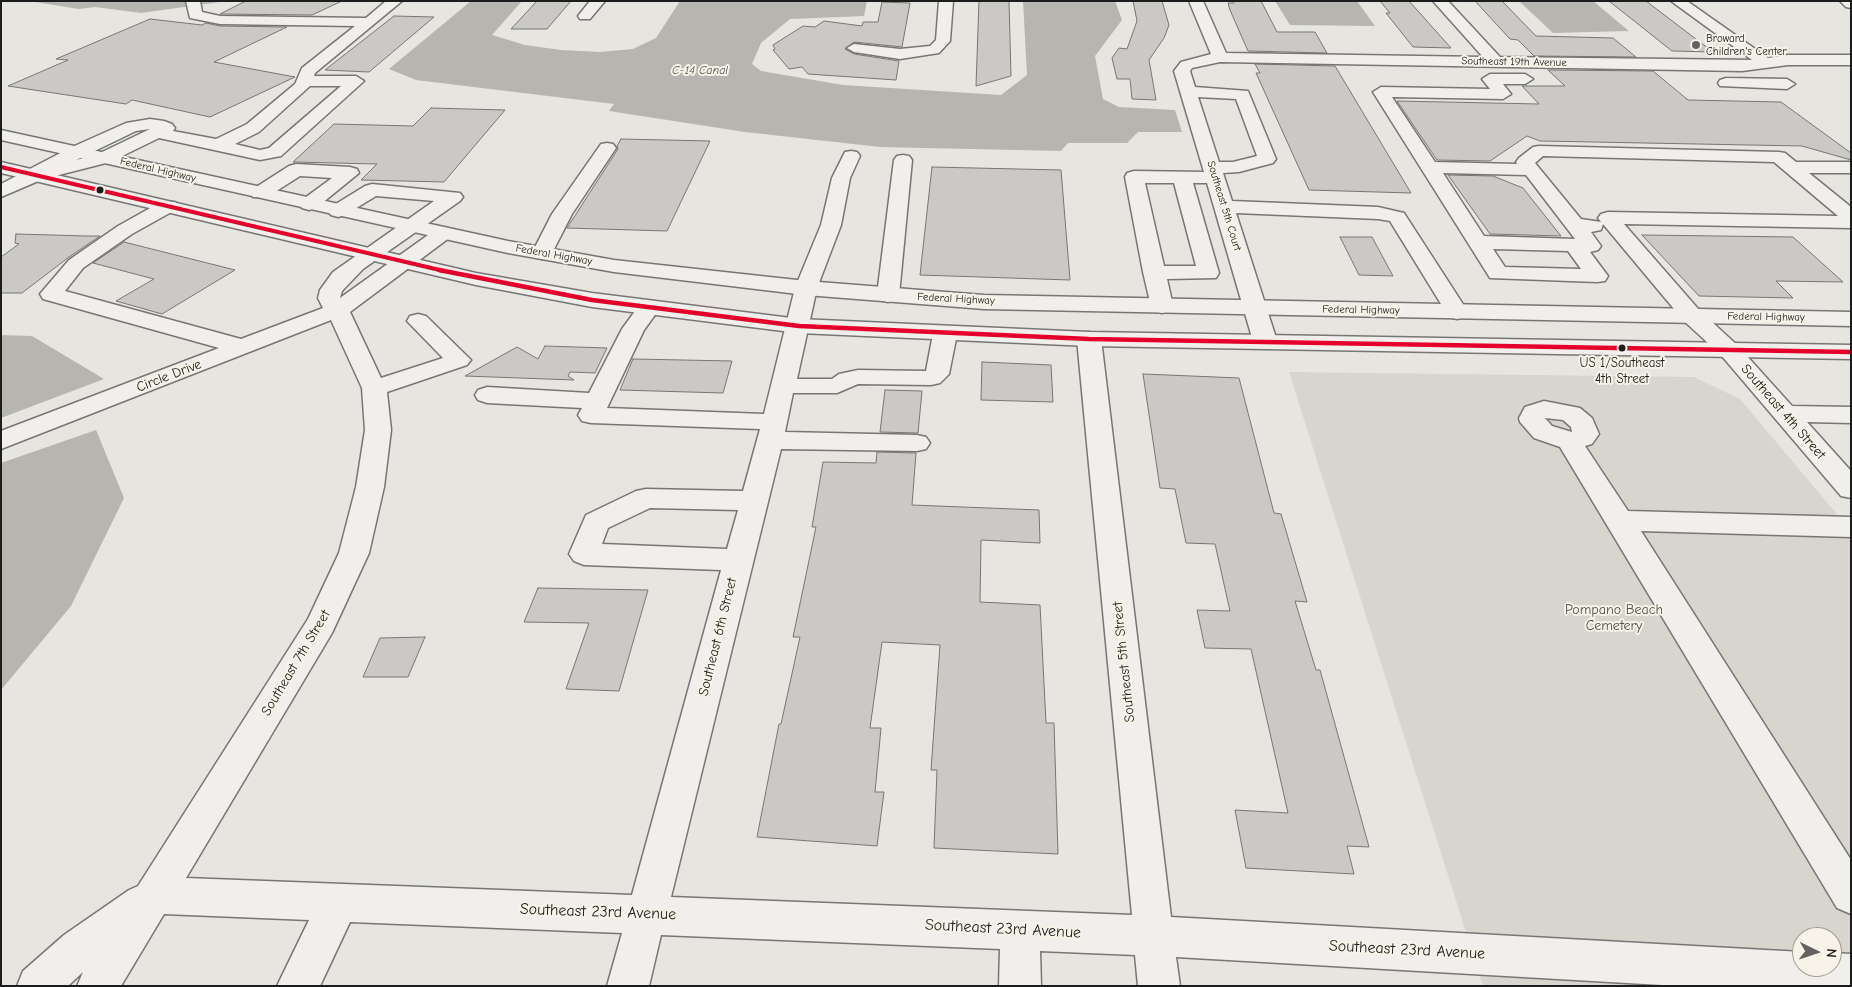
<!DOCTYPE html>
<style>
body{margin:0}
#map{position:relative;width:1852px;height:987px;overflow:hidden;background:#e6e5e0;font-family:"Comic Neue",sans-serif}
canvas{display:block}
.frame{position:absolute;inset:0;border:2px solid #1c1c1c;pointer-events:none}
.north{position:absolute;left:1792px;top:927px;width:50px;height:50px;box-sizing:border-box;background:#f7f3e8;border:1px solid #9f9d96;border-radius:50%;rotate:94deg;font-size:14px;font-weight:700;line-height:20px;text-align:center;color:#1c1c1c}
.north::after{content:'';display:block;margin:auto;width:18px;height:22px;background:#636261;clip-path:polygon(50% 0,100% 100%,50% 72%,0 100%)}
</style>
<div id="map">
<canvas width="1852" height="987"></canvas>
<div class="frame"></div>
<div class="north">N</div>
</div>
<script>
const ctx = document.querySelector('canvas').getContext('2d');
ctx.lineJoin = 'round';
function fill(path, color) { ctx.fillStyle = color; ctx.fill(path, 'evenodd'); }
const toPath = rows => new Path2D(rows.map(r => 'M' + r).join(''));
function stroke(path, color, width, dash) { ctx.strokeStyle = color; ctx.lineWidth = width; ctx.lineCap = dash ? 'butt' : 'round'; ctx.setLineDash(dash || []); ctx.stroke(path); }
function write(font, color, halo, rows, align = 'center') {
  ctx.font = font + ' "Comic Neue",sans-serif'; ctx.lineWidth = 4; ctx.setLineDash([]); ctx.textBaseline = 'middle'; ctx.strokeStyle = halo; ctx.fillStyle = color; for (const [text, x, y, turn = 0] of rows) {
    ctx.save(); ctx.translate(x, y); ctx.rotate((+turn || 0) * Math.PI / 180); ctx.textAlign = isNaN(turn) ? turn : align; if (halo) ctx.strokeText(text, 0, 0); ctx.fillText(text, 0, 0); ctx.restore();
  }
}
const green = toPath([
 [1289,372,1694,377,1740,399,1851,531,1851,986,1483,986],
 [1802,937,1832,937,1832,967,1802,967]
]);
const water = toPath([
 [29,1,182,2,227,1,141,13,95,7,79,9],
 [471,1,522,1,492,35,525,45,561,50,600,52,633,49,656,38,680,1,867,1,864,16,790,19,761,43,752,64,761,71,843,85,1001,95,1027,75,1023,1,1115,1,1122,20,1095,56,1103,99,1119,107,1175,110,1182,132,1138,132,1127,143,1068,143,1061,151,880,147,745,132,609,111,614,104,416,80,389,69],
 [1275,1,1357,1,1375,26,1290,25],
 [1519,1,1593,1,1629,31,1553,33],
 [1,335,32,336,104,379,1,418],
 [96,430,124,498,71,606,1,690,1,463]
]);
const building = toPath([
 [246,1,342,1,312,15,220,14,246,1],
 [537,1,571,1,547,29,511,29,537,1],
 [979,1,1009,1,1011,76,976,86,979,1],
 [1133,1,1162,1,1169,25,1164,38,1149,60,1156,100,1132,99,1130,79,1117,79,1112,58,1119,48,1127,49,1137,21,1133,1],
 [1233,1,1261,1,1277,32,1315,32,1327,53,1248,51,1230,10,1228,3,1234,3,1233,1],
 [1380,1,1409,1,1451,48,1413,47,1386,13,1390,13,1380,1],
 [1475,1,1502,1,1536,36,1613,38,1636,57,1534,56,1518,40,1510,39,1475,1],
 [1609,1,1646,1,1713,52,1672,51,1609,1],
 [882,2,910,3,902,47,854,42,845,49,854,54,899,61,896,80,808,74,802,67,789,69,773,50,775,49,773,45,803,26,815,27,824,21,862,26,863,22,878,22,882,2],
 [394,16,434,17,369,72,325,70,394,16],
 [150,19,202,25,206,23,220,26,287,27,214,62,295,77,210,117,132,100,126,104,8,86,68,60,56,59,150,19],
 [1255,64,1335,66,1411,193,1309,190,1256,73,1260,73,1255,64],
 [1548,70,1653,71,1688,100,1781,102,1851,153,1851,160,1802,146,1540,141,1527,136,1490,161,1437,160,1397,101,1539,104,1522,86,1565,86,1548,70],
 [431,108,505,110,444,182,361,180,377,164,293,162,334,124,413,126,431,108],
 [621,139,710,141,667,231,567,228,618,149,617,146,621,139],
 [932,167,1061,170,1070,280,920,275,932,167],
 [1448,175,1493,176,1523,188,1561,236,1490,234,1448,175],
 [16,234,86,236,100,236,69,257,22,293,1,293,1,257,19,244,15,243,16,234],
 [1642,235,1793,237,1843,282,1776,281,1793,298,1699,296,1642,235],
 [1340,237,1372,237,1393,276,1359,275,1340,237],
 [124,242,235,270,162,314,116,301,154,279,93,263,124,242],
 [545,346,607,348,595,373,570,372,568,376,574,380,465,376,517,347,538,359,545,346],
 [633,359,732,361,723,393,620,390,633,359],
 [982,362,1051,365,1053,402,981,400,982,362],
 [1143,374,1239,378,1274,513,1281,514,1307,602,1295,601,1316,670,1320,670,1369,847,1347,846,1354,874,1246,868,1235,810,1288,813,1251,649,1205,648,1197,610,1230,611,1215,544,1186,543,1175,489,1160,488,1143,374],
 [885,390,922,391,918,433,880,432,885,390],
 [877,452,916,453,912,505,1039,510,1040,543,981,540,980,602,1040,605,1046,723,1054,723,1058,854,934,848,937,770,931,770,940,645,882,642,870,728,881,728,875,792,884,792,877,846,757,837,779,724,781,724,800,637,793,637,816,527,812,527,823,462,876,463,877,452],
 [538,588,648,590,619,691,566,689,589,623,524,622,538,588],
 [425,637,408,677,363,677,380,638,425,637]
]);
const minor = toPath([
 [186,1,200,1,202,12,220,16,366,18,386,1,402,1,315,73,314,76,356,76,364,81,281,156,260,160,159,138,110,162,43,179,1,197,1,184,70,148,126,123,150,119,164,121,172,124,175,128,173,131,216,139,247,124,295,84,302,68,355,26,220,24,190,18,186,1],
 [310,86,341,86,269,148,260,150,235,144,259,132,310,86],
 [150,129,98,154,76,160,136,131,150,129],
 [590,1,605,1,590,19,580,19,578,16,590,1],
 [939,1,953,1,950,41,939,53,900,59,854,52,847,48,854,44,900,49,930,46,936,40,939,1],
 [1189,1,1203,1,1226,53,1483,57,1433,1,1448,1,1500,57,1752,60,1671,1,1687,1,1768,58,1788,55,1851,55,1851,65,1788,65,1742,71,1220,62,1192,68,1190,71,1195,87,1248,91,1276,159,1273,163,1239,172,1223,173,1232,201,1378,207,1404,213,1468,312,1465,317,1457,319,1449,317,1390,221,1378,219,1236,213,1277,341,1273,346,1265,348,1257,346,1253,341,1207,183,1193,183,1219,273,1216,278,1167,279,1173,306,1170,311,1162,313,1154,311,1151,306,1143,272,1125,177,1127,173,1134,171,1204,172,1174,71,1181,62,1211,54,1189,1],
 [1198,97,1236,99,1257,156,1233,162,1219,162,1198,97],
 [1145,183,1174,183,1196,266,1164,266,1145,183],
 [1840,1,1851,1,1851,8,1846,7,1840,1],
 [1490,74,1525,74,1533,79,1525,84,1503,84,1511,94,1503,99,1392,97,1435,162,1517,164,1516,162,1519,158,1533,147,1539,146,1779,152,1785,153,1796,162,1851,162,1851,173,1809,173,1851,207,1851,228,1624,224,1700,311,1737,345,1792,406,1851,407,1851,423,1807,422,1851,471,1851,498,1841,496,1721,355,1684,321,1603,224,1601,230,1591,232,1601,246,1598,250,1590,252,1608,276,1605,281,1597,282,1490,278,1373,92,1381,87,1490,89,1482,79,1490,74],
 [1543,156,1774,162,1838,216,1608,212,1601,214,1598,218,1601,222,1581,219,1535,163,1543,156],
 [1443,173,1526,175,1575,239,1484,236,1443,173],
 [1493,249,1568,251,1581,269,1505,267,1493,249],
 [1726,78,1787,79,1795,84,1787,89,1720,86,1718,83,1720,80,1726,78],
 [607,143,613,144,616,148,572,214,552,253,549,257,542,259,535,257,532,253,552,214,601,144,607,143],
 [851,151,857,152,860,156,850,178,841,225,817,288,797,379,832,379,839,374,858,370,926,371,933,334,937,329,945,327,953,329,957,334,949,374,940,383,931,385,858,384,837,393,793,393,785,432,917,435,926,437,930,443,926,449,917,451,781,449,671,897,1132,915,1077,339,1081,334,1089,332,1097,334,1101,339,1171,917,1802,952,1802,967,1832,967,1832,953,1851,954,1851,986,1679,986,1176,957,1180,986,1138,986,1135,955,1040,951,1041,986,999,986,1000,949,661,935,649,986,607,986,622,933,350,922,320,986,277,986,309,920,164,914,121,986,77,986,83,972,68,986,17,986,23,971,64,935,129,890,138,886,308,619,339,553,356,487,365,430,362,388,331,320,1,449,1,431,219,348,43,299,40,294,69,260,118,226,161,202,175,202,178,206,175,210,132,234,83,268,65,291,241,339,323,308,318,298,320,290,333,272,434,201,376,196,345,215,338,217,331,215,328,211,331,207,365,186,372,184,460,193,463,197,460,201,363,269,342,291,340,298,435,230,442,228,449,230,452,234,449,238,350,312,381,378,443,358,407,321,410,316,418,314,426,316,471,360,467,365,387,392,391,430,384,487,369,553,332,633,186,878,632,895,721,570,584,565,574,561,569,554,586,515,636,491,646,489,743,491,760,429,591,423,582,421,578,415,582,408,487,403,478,400,475,395,478,390,487,387,589,393,622,329,641,303,649,301,657,303,660,308,644,330,607,408,764,414,795,288,821,225,832,178,845,152,851,151],
 [650,508,738,510,727,549,602,544,608,528,650,508],
 [903,155,909,156,912,160,899,295,896,300,888,302,880,300,877,295,894,160,897,156,903,155],
 [296,164,350,167,357,169,359,173,316,208,309,210,302,208,299,204,302,200,332,178,300,176,267,197,253,197,250,193,253,189,289,166,296,164],
 [1544,401,1580,408,1592,418,1599,434,1592,444,1585,446,1628,511,1851,517,1851,537,1641,531,1851,860,1851,914,1837,908,1560,447,1534,438,1520,422,1519,418,1525,407,1544,401],
 [1545,418,1563,420,1571,427,1572,432,1552,426,1545,418]
]);
const major = toPath([
 [1,130,508,241,614,260,806,281,984,295,1851,312,1851,326,984,309,806,295,614,272,508,253,1,140,1,130],
 [1,162,476,273,592,293,799,319,1089,332,1851,345,1851,359,1089,346,799,333,592,307,476,285,1,173,1,162]
]);
const bus1Far1 = toPath([
 [1,167,444,271]
]);
const bus1 = toPath([
 [439,270,592,300,799,326,1089,339,1851,352]
]);
const markers = [
 [1696,45,5,"#636261"],
 [100,190,4.5,"#1c1c1c"],
 [1622,348,4.5,"#1c1c1c"]
];
const farPoinames = [
 ["Broward",1706,39],
 ["Children's Center",1706,52]
];
const farStreetnames = [
 ["Southeast 19th Avenue",1514,62,1],
 ["Federal Highway",158,170,13],
 ["Southeast 5th Court",1224,206,73],
 ["Federal Highway",554,255,10],
 ["Federal Highway",956,299,3],
 ["Federal Highway",1361,310,1],
 ["Federal Highway",1766,317,1]
];
const farWaternames = [
 ["C-14 Canal",700,71]
];
const busNames = [
 ["US 1/Southeast",1622,363],
 ["4th Street",1622,379]
];
const streetNames = [
 ["Circle Drive",169,376,-21],
 ["Southeast 4th Street",1783,412,49],
 ["Southeast 6th Street",718,637,-76],
 ["Southeast 5th Street",1124,662,-96],
 ["Southeast 7th Street",296,663,-59]
];
const parkNames = [
 ["Pompano Beach",1614,610],
 ["Cemetery",1614,626]
];
const nearStreetnames = [
 ["Southeast 23rd Avenue",598,912,2],
 ["Southeast 23rd Avenue",1003,929,3],
 ["Southeast 23rd Avenue",1407,950,3]
];
fill(green, '#d8d5ce');
fill(water, '#b7b5af');
fill(building, '#cac9c5');
stroke(building, '#777674', 1);
stroke(minor, '#777674', 3);
stroke(major, '#777674', 3);
fill(minor, '#f0efeb');
fill(major, '#f0efeb');
stroke(bus1Far1, '#e4002b', 4);
stroke(bus1, '#e4002b', 4.5);
for (const [x, y, r, color] of markers) { const dot = new Path2D(); dot.arc(x, y, r, 0, 2 * Math.PI); ctx.fillStyle = color; ctx.fill(dot); stroke(dot, '#f7f3e8', 2); }
write('11px', '#1c1c1c', '#f7f3e8', farPoinames, 'left');
write('11px', '#1c1c1c', '#f7f3e8', farStreetnames);
write('italic 12px', '#52514e', '#f7f3e8', farWaternames);
write('13px', '#1c1c1c', '#f7f3e8', busNames);
write('14px', '#1c1c1c', '#f7f3e8', streetNames);
write('14px', '#51504d', '#f7f3e8', parkNames);
write('16px', '#1c1c1c', '#f7f3e8', nearStreetnames);
</script>
